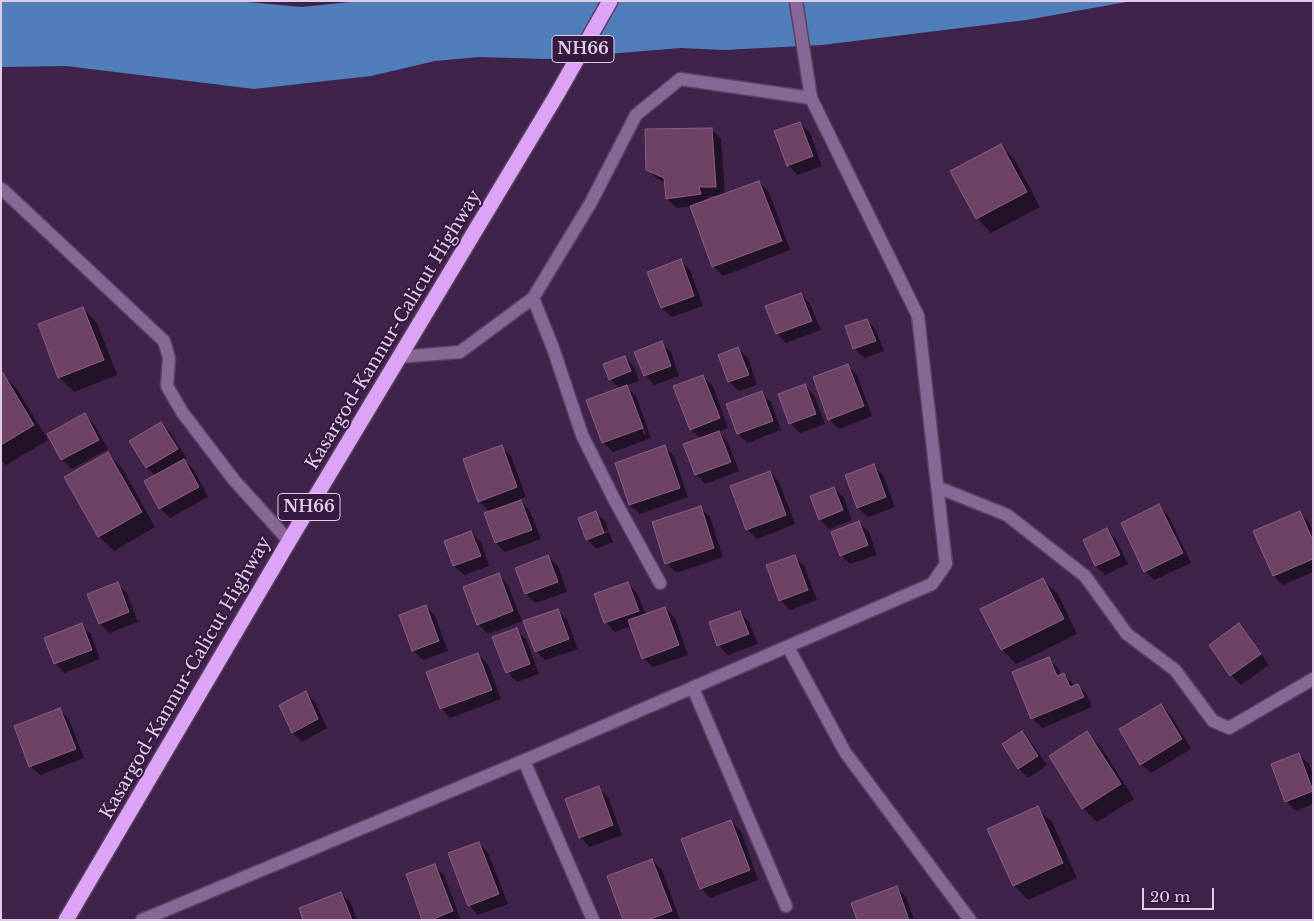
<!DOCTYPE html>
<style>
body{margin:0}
#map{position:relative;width:1314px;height:921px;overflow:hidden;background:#3f234b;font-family:"Libre Baskerville",serif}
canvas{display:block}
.frame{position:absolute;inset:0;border:2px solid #dfcde6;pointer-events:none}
.scale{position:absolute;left:1142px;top:888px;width:72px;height:22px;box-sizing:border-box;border:2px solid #dfcde6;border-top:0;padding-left:6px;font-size:15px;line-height:18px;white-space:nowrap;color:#dfcde6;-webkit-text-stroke:4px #351940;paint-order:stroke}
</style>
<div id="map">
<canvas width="1314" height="921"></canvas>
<div class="frame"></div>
<div class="scale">20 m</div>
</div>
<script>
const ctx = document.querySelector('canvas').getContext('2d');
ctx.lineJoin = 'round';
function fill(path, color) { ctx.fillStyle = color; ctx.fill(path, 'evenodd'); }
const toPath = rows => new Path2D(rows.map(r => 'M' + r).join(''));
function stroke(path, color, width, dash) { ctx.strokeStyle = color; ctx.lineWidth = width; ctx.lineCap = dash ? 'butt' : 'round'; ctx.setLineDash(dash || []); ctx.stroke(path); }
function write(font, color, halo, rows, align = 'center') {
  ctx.font = font + ' "Libre Baskerville",serif'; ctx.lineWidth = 4; ctx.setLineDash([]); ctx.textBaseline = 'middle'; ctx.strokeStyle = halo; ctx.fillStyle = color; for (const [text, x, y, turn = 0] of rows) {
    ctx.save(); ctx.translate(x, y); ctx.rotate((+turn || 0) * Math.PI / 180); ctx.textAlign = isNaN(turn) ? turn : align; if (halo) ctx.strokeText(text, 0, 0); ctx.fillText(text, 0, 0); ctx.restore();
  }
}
const water = toPath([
 [1,1,236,1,302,7,350,2,1132,1,1026,20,822,45,724,50,681,48,546,59,479,57,435,61,371,76,254,89,66,66,1,67]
]);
const shadow = toPath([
 [800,123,810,133,822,166,798,175,788,165],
 [712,130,721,139,725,195,759,182,769,192,790,250,723,276,713,266,691,206,677,208,667,199,666,183,657,179,647,169],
 [708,196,720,196,709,201],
 [1001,146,1015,160,1040,207,991,233,977,218],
 [680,261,690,270,703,306,672,317,662,308,649,272],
 [801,294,810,304,821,330,786,343,777,333],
 [83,308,97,323,117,375,74,392,59,377],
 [867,320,876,330,884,351,864,358,854,348],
 [661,343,671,352,679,376,654,385,645,375],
 [738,349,748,358,757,385,739,391,729,382,720,356],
 [625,357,634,367,639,381,626,386,636,396,651,438,613,452,604,443,588,400,620,388,610,379],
 [630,396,632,396,646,434,644,435],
 [848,366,857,375,872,416,839,429,829,419],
 [3,374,17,389,48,440,6,465,1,460,1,375],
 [703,376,713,386,728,428,718,432,728,442,739,471,705,484,696,474,701,439,691,429],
 [804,385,814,395,825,424,800,433,790,423],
 [761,393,771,402,781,430,747,443,738,433],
 [85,415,94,424,108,449,72,469,62,459],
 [161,423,171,433,187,459,184,460,194,470,208,497,170,518,160,508,156,476,147,468,131,441],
 [501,447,511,456,526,497,519,499,530,511,541,539,505,552,496,543,485,514,490,512,479,501],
 [665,447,674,456,688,497,640,514,630,505,616,464],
 [108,454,122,468,155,527,114,551,99,536,66,477],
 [873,465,883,475,895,507,868,517,858,508,846,475],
 [770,472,779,482,795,524,757,539,747,529],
 [834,488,844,498,852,520,829,529,820,519],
 [1159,506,1168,515,1191,563,1154,580,1145,571],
 [700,507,710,517,723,557,676,573,667,563],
 [1299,512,1309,522,1313,531,1313,572,1283,585,1274,576],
 [596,513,606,522,608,530,590,537,590,539,609,532,613,542,596,549,587,539],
 [859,523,869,532,877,555,850,564,841,555],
 [1107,530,1116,539,1128,564,1105,575,1096,566],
 [471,532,481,542,489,566,464,575,454,566],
 [794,556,804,566,817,600,790,610,780,600],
 [548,557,558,566,567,592,535,603,526,594,516,569],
 [499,575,508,585,522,621,488,634,478,624],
 [1043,580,1058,594,1077,634,1016,664,1002,649],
 [627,583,637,593,646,615,665,608,675,618,688,655,653,667,643,658,631,626,615,632,606,622],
 [117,584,127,593,138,622,109,633,100,623],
 [426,606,435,616,448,651,423,660,413,650,400,616],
 [557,610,567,620,578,649,545,660,536,651],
 [740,612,749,622,758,644,728,655,718,645],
 [81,625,91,634,100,659,64,673,55,663],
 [1239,625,1248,635,1269,665,1241,685,1231,675,1210,646],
 [516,630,526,639,539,674,517,682,507,672],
 [478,654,488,664,501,699,450,718,441,708],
 [1048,659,1058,668,1061,675,1064,674,1075,686,1078,685,1087,695,1092,707,1042,728,1032,718],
 [306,693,315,702,327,728,302,742,293,733,280,706],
 [1161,705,1171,715,1191,749,1151,773,1141,764],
 [60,710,69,719,84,758,40,775,30,766],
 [1022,732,1031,742,1047,765,1028,778,1018,768],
 [1087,733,1101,747,1134,799,1097,822,1083,808],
 [1299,755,1309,764,1313,775,1313,804,1296,811,1286,801],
 [598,787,608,797,622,835,590,847,580,837],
 [1037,808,1052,822,1077,878,1028,900,1014,885],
 [731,822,741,831,758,880,710,898,701,888],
 [479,843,488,853,508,904,478,915,469,905],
 [652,860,662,870,680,920,624,920],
 [434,865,444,875,461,920,424,920],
 [896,887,906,897,914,920,859,920],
 [341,893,351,903,357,920,304,920]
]);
const building = toPath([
 [800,122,813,156,787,166,774,131,800,122],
 [712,128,716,187,699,187,701,194,666,199,664,178,646,170,645,129,712,128],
 [1001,144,1027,192,976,219,950,171,1001,144],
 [759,181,782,241,712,267,690,206,759,181],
 [681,259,694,296,661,308,647,272,681,259],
 [801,293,812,321,776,334,765,306,801,293],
 [83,307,104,360,58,378,38,324,83,307],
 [867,319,876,341,853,349,845,326,867,319],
 [662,341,671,366,644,376,634,352,662,341],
 [738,347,749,375,728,382,718,355,738,347],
 [625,356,631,371,609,380,603,364,625,356],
 [848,364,864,406,828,420,813,377,848,364],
 [3,373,34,425,1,445,1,374,3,373],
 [703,375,720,418,690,430,673,386,703,375],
 [805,384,816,414,789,424,778,394,805,384],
 [627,385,643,428,602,443,586,400,627,385],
 [762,391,773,421,737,434,726,404,762,391],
 [85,413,99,440,61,460,47,434,85,413],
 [161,422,178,449,146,468,129,441,161,422],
 [719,431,731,462,695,475,683,444,719,431],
 [502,445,517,487,478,502,463,459,502,445],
 [665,445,680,488,629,505,615,463,665,445],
 [108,452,142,512,98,537,64,477,108,452],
 [184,459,199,487,159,509,144,481,184,459],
 [874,464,886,497,857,508,845,475,874,464],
 [770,471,786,515,746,530,730,486,770,471],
 [834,487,843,510,819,520,810,496,834,487],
 [521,500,532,530,495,543,484,513,521,500],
 [1159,504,1183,553,1144,572,1121,523,1159,504],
 [701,506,714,548,665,564,652,522,701,506],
 [596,511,604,533,586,540,578,518,596,511],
 [1300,511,1313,541,1313,559,1273,576,1253,531,1300,511],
 [859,521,868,545,840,556,831,532,859,521],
 [1107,528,1120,555,1095,566,1083,540,1107,528],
 [471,531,481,556,453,566,444,541,471,531],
 [548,555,558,582,525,594,515,568,548,555],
 [795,555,808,590,779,601,766,565,795,555],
 [499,573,513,611,477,625,463,587,499,573],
 [1043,578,1064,619,1001,650,980,609,1043,578],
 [118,582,129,612,99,624,87,594,118,582],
 [628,582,639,611,604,623,594,594,628,582],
 [426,605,439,641,412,651,399,615,426,605],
 [665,607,679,645,642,659,628,620,665,607],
 [558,609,569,639,535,652,523,621,558,609],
 [740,611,749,634,717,646,709,622,740,611],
 [82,623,92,650,54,664,44,638,82,623],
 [1239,623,1261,654,1230,676,1209,645,1239,623],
 [517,628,530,664,506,673,492,637,517,628],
 [478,653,492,690,440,709,426,672,478,653],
 [1049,657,1057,676,1064,673,1070,687,1078,684,1084,697,1031,719,1012,672,1049,657],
 [306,691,318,719,292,733,279,705,306,691],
 [1161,704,1182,739,1140,765,1119,729,1161,704],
 [60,708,76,749,29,767,14,726,60,708],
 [1022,731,1038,756,1018,769,1002,744,1022,731],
 [1087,731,1121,784,1082,809,1049,756,1087,731],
 [1299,753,1313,791,1285,802,1271,764,1299,753],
 [599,786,613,825,579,838,565,799,599,786],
 [1038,806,1063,863,1013,886,987,829,1038,806],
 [731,820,750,870,700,889,681,839,731,820],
 [479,842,499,894,468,906,448,853,479,842],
 [652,859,672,911,648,920,623,920,607,876,652,859],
 [435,864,453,911,431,920,422,920,406,874,435,864],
 [897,886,909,920,857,920,851,903,897,886],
 [341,892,352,920,303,920,299,908,341,892]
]);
const street = toPath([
 [2,189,164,341,169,358,167,386,182,412,234,480,289,541],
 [533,298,553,348,582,435,615,501,660,583],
 [399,357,460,352,533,298,590,204,636,115,680,79,811,98],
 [937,487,1007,515,1085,576,1127,634,1175,670,1213,721,1229,728,1313,679],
 [788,647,845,752,970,920],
 [693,688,786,906],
 [524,761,593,920],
 [142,920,537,755,932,584,946,564,918,316,811,98,796,1]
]);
const highway = toPath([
 [66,920,289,541,556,96,610,1]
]);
const shields = [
 [583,49,62],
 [309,507,62]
];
const shieldNames = [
 ["NH66",583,49],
 ["NH66",309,507]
];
const streetNames = [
 ["Kasargod-Kannur-Calicut Highway",394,330,-59],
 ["Kasargod-Kannur-Calicut Highway",186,678,-60]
];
fill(water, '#4f7ebb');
fill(shadow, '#0007');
fill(building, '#6e4264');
stroke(building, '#8c5e81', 1);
stroke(street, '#5a4163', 15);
stroke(highway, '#5a4163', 18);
stroke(street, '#876795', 12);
stroke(highway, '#dda3f6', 15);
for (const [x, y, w] of shields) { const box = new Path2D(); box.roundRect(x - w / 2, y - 13.5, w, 27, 4); ctx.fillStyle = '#351940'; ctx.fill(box); stroke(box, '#dfcde6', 1); }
write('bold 16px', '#dfcde6', null, shieldNames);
write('18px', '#dfcde6', '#351940', streetNames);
</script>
